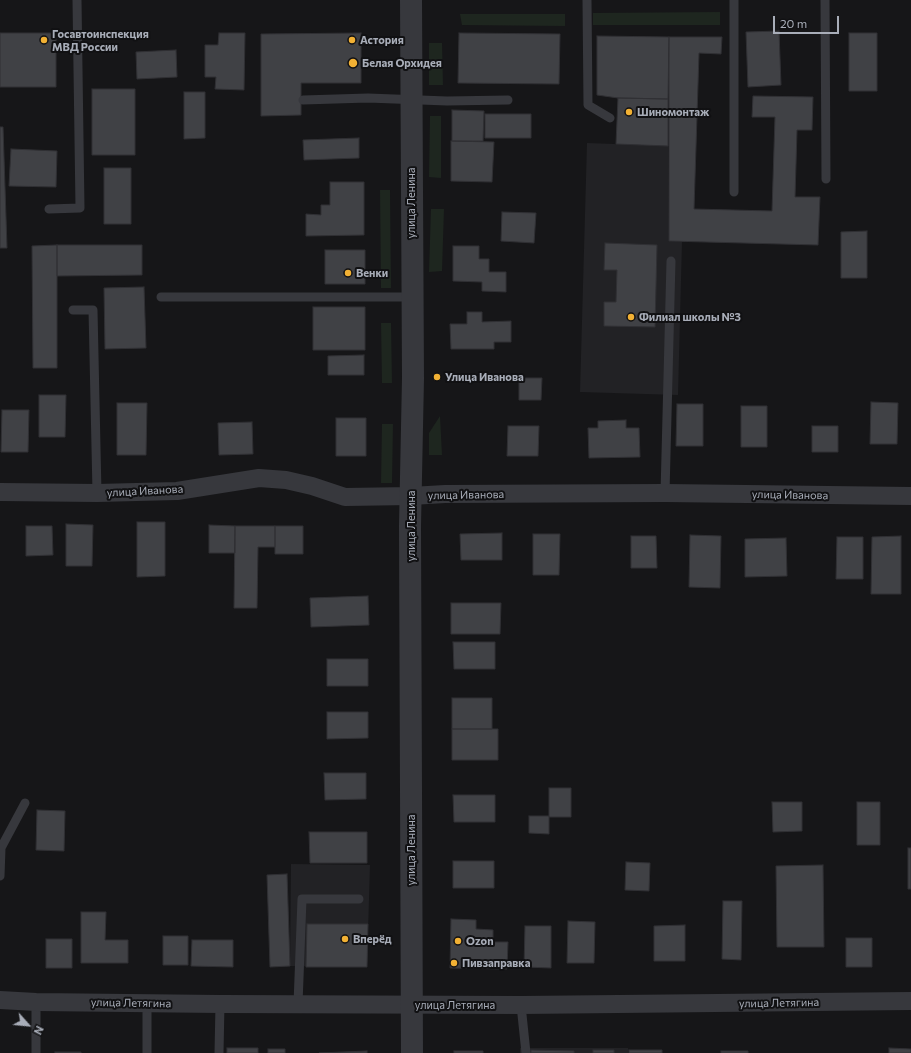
<!DOCTYPE html>
<meta charset="utf-8">
<style>
body{margin:0}
#map{position:relative;width:911px;height:1053px;overflow:hidden;background:#161618;font-family:Commissioner,sans-serif}
canvas{display:block}
.north{position:absolute;left:8px;top:1005px;width:40px;height:40px;-webkit-text-stroke:3px #111113;paint-order:stroke;rotate:117deg;font-size:11px;font-weight:700;line-height:16px;text-align:center;color:#a8adb8}
.north::after{content:'';display:block;margin:auto;width:14px;height:18px;background:#a8adb8;clip-path:polygon(50% 0,100% 100%,50% 72%,0 100%)}
.scale{position:absolute;left:773px;top:16px;width:66px;height:18px;box-sizing:border-box;border:2px solid #a8adb8;border-top:0;padding-left:5px;font-size:12px;line-height:14px;white-space:nowrap;color:#a8adb8;-webkit-text-stroke:3px #111113;paint-order:stroke}
</style>
<div id="map">
<canvas width="911" height="1053"></canvas>
<div class="north">N</div>
<div class="scale">20 m</div>
</div>
<script>
const ctx = document.querySelector('canvas').getContext('2d');
ctx.lineJoin = 'round';
function fill(path, color) { ctx.fillStyle = color; ctx.fill(path, 'evenodd'); }
const toPath = rows => new Path2D(rows.map(r => 'M' + r).join(''));
function stroke(path, color, width, dash) { ctx.strokeStyle = color; ctx.lineWidth = width; ctx.lineCap = dash ? 'butt' : 'round'; ctx.setLineDash(dash || []); ctx.stroke(path); }
function write(font, color, halo, rows, align = 'center') {
  ctx.font = font + ' Commissioner,sans-serif'; ctx.lineWidth = 4; ctx.setLineDash([]); ctx.textBaseline = 'middle'; ctx.strokeStyle = halo; ctx.fillStyle = color; for (const [text, x, y, turn = 0] of rows) {
    ctx.save(); ctx.translate(x, y); ctx.rotate((+turn || 0) * Math.PI / 180); ctx.textAlign = isNaN(turn) ? turn : align; if (halo) ctx.strokeText(text, 0, 0); ctx.fillText(text, 0, 0); ctx.restore();
  }
}
const built = toPath([
 [587,143,668,146,669,241,682,242,678,395,580,392],
 [291,864,370,865,367,967,290,966],
 [520,1048,628,1048,628,1053,520,1053]
]);
const green = toPath([
 [720,12,720,25,593,25,593,13],
 [460,14,565,14,565,26,462,25],
 [429,43,442,43,443,85,429,85],
 [430,116,441,116,441,178,429,177],
 [380,190,390,190,391,288,381,288],
 [431,209,444,209,442,271,429,272],
 [381,323,391,323,392,383,382,383],
 [440,416,442,455,429,455,429,433],
 [382,424,393,424,392,483,381,483]
]);
const building = toPath([
 [779,31,781,85,748,87,746,32,779,31],
 [0,33,56,33,56,87,0,87,0,33],
 [219,33,245,33,244,90,215,89,216,77,205,77,205,45,218,45,219,33],
 [361,33,361,83,301,83,301,115,261,116,261,34,361,33],
 [459,33,560,34,559,84,458,83,459,33],
 [849,33,877,33,877,91,849,91,849,33],
 [597,36,669,37,668,99,618,98,597,95,597,36],
 [669,37,722,37,721,54,699,53,694,209,772,211,775,117,752,117,753,96,813,97,812,130,797,130,795,197,820,197,818,245,669,241,669,37],
 [176,50,177,77,137,79,136,52,176,50],
 [92,89,135,89,135,155,92,155,92,89],
 [184,92,205,92,205,138,184,139,184,92],
 [618,98,668,99,668,146,616,144,618,98],
 [452,110,484,111,483,141,452,141,452,110],
 [485,114,531,114,531,138,485,138,485,114],
 [0,127,3,127,7,248,0,248,0,127],
 [359,138,359,158,304,160,303,140,359,138],
 [451,141,494,142,492,182,451,181,451,141],
 [11,149,57,151,56,187,9,186,11,149],
 [104,168,131,168,131,224,104,224,104,168],
 [330,182,364,182,364,235,306,236,306,214,321,215,321,205,330,205,330,182],
 [502,212,536,213,534,243,501,241,502,212],
 [867,231,867,278,841,278,841,232,867,231],
 [605,243,657,245,655,327,604,326,604,302,616,302,617,270,604,270,605,243],
 [57,245,142,245,142,275,57,276,57,245],
 [57,245,57,368,33,368,32,246,57,245],
 [453,246,479,246,479,259,489,259,489,272,506,272,506,292,482,291,482,282,453,281,453,246],
 [325,250,365,250,365,284,325,284,325,250],
 [144,287,146,348,105,349,104,288,144,287],
 [313,307,365,307,365,350,313,350,313,307],
 [467,312,482,312,482,322,511,321,511,342,494,342,494,349,451,349,450,324,467,324,467,312],
 [364,355,364,375,328,375,328,356,364,355],
 [519,378,542,378,541,400,519,400,519,378],
 [39,395,66,395,65,437,39,437,39,395],
 [871,402,898,403,897,444,870,444,871,402],
 [117,403,147,403,146,455,117,455,117,403],
 [677,404,703,404,703,446,676,446,677,404],
 [741,406,767,406,767,447,741,447,741,406],
 [2,410,29,410,28,452,1,452,2,410],
 [336,418,366,418,366,456,336,456,336,418],
 [626,420,626,428,639,428,640,457,589,458,588,428,598,428,598,421,626,420],
 [252,422,253,454,219,455,218,423,252,422],
 [508,426,539,426,538,456,507,456,508,426],
 [812,426,838,426,838,452,812,452,812,426],
 [137,522,165,522,165,576,137,577,137,522],
 [66,524,93,525,92,566,66,566,66,524],
 [209,525,235,526,235,553,209,553,209,525],
 [26,526,52,526,53,555,26,556,26,526],
 [235,526,275,526,275,547,258,547,257,608,234,608,235,526],
 [275,526,303,526,303,554,275,554,275,526],
 [502,533,502,560,461,560,460,534,502,533],
 [533,534,560,534,559,575,533,575,533,534],
 [690,535,721,536,720,588,689,587,690,535],
 [631,536,656,536,657,568,631,568,631,536],
 [901,536,901,594,871,594,872,537,901,536],
 [837,537,863,537,863,579,836,579,837,537],
 [786,538,787,576,745,577,745,539,786,538],
 [368,596,369,625,311,627,310,598,368,596],
 [451,603,501,603,500,634,451,634,451,603],
 [453,642,495,642,495,669,454,669,453,642],
 [327,659,368,659,368,686,327,686,327,659],
 [452,698,492,698,492,729,452,729,452,698],
 [327,712,368,712,368,738,327,739,327,712],
 [452,729,498,729,498,760,452,760,452,729],
 [324,773,366,773,366,799,325,800,324,773],
 [549,788,571,788,571,817,549,817,549,788],
 [453,795,495,795,495,822,454,822,453,795],
 [772,802,802,802,802,831,773,832,772,802],
 [857,802,880,802,880,845,857,845,857,802],
 [37,810,65,811,64,851,36,850,37,810],
 [529,816,549,816,549,834,529,833,529,816],
 [309,832,367,832,367,863,310,863,309,832],
 [908,848,911,848,911,889,908,889,908,848],
 [453,861,494,861,494,888,453,888,453,861],
 [626,862,650,863,649,891,625,890,626,862],
 [823,865,824,947,777,947,776,866,823,865],
 [287,874,290,966,270,967,267,875,287,874],
 [723,901,742,901,741,960,722,959,723,901],
 [81,912,106,912,105,940,128,940,128,963,81,963,81,912],
 [451,919,476,920,476,929,493,930,493,942,508,942,507,969,450,968,451,919],
 [568,921,595,922,594,963,567,963,568,921],
 [307,924,368,924,367,967,306,967,307,924],
 [685,925,685,961,654,961,654,926,685,925],
 [525,926,551,926,551,968,524,967,525,926],
 [163,936,188,936,188,965,163,965,163,936],
 [846,938,872,938,872,967,846,967,846,938],
 [46,939,72,939,72,968,46,968,46,939],
 [192,940,233,940,233,967,191,966,192,940],
 [227,1048,258,1048,258,1053,227,1053,227,1048],
 [889,1048,911,1049,911,1053,889,1053,889,1048],
 [268,1049,285,1049,285,1053,268,1053,268,1049],
 [531,1050,574,1051,574,1053,531,1053,531,1050],
 [593,1050,614,1050,614,1053,593,1053,593,1050],
 [629,1050,662,1050,662,1053,629,1053,629,1050],
 [367,1051,367,1053,319,1053,367,1051],
 [454,1051,483,1051,483,1053,454,1053,454,1051],
 [721,1051,748,1051,748,1053,721,1053,721,1051],
 [55,1052,81,1052,81,1053,55,1053,55,1052]
]);
const service = toPath([
 [587,0,588,105,610,118],
 [825,0,826,179],
 [303,100,368,98,447,101,508,100],
 [734,192,734,0],
 [49,209,80,208,77,0],
 [161,297,411,297],
 [73,310,93,310,97,493],
 [665,493,671,261],
 [0,876,1,848,25,803],
 [147,1003,147,1053],
 [298,1004,302,899,359,899],
 [521,1005,526,1053],
 [36,1053,36,1002],
 [219,1053,220,1004]
]);
const minor = toPath([
 [0,492,97,493,177,491,259,478,286,480,312,486,345,497,411,496,445,494,665,493,911,496],
 [0,1000,36,1002,220,1004,521,1005,911,1001]
]);
const tertiary = toPath([
 [411,0,413,378,410,526,412,1053]
]);
const markers = [
 [44,40,4,"#f2b134"],
 [352,40,4,"#f2b134"],
 [353,63,5,"#f2b134"],
 [629,112,4,"#f2b134"],
 [348,273,4,"#f2b134"],
 [631,317,4,"#f2b134"],
 [437,377,4,"#f2b134"],
 [345,939,4,"#f2b134"],
 [458,941,4,"#f2b134"],
 [454,963,4,"#f2b134"]
];
const poiNames = [
 ["Госавтоинспекция",52,34],
 ["МВД России",52,47],
 ["Астория",360,40],
 ["Белая Орхидея",362,63],
 ["Шиномонтаж",637,112],
 ["Венки",356,273],
 ["Филиал школы №3",639,317],
 ["Улица Иванова",445,377],
 ["Вперёд",353,939],
 ["Ozon",466,941],
 ["Пивзаправка",462,963]
];
const streetNames = [
 ["улица Ленина",411,203,-90],
 ["улица Иванова",145,491,-3],
 ["улица Иванова",466,495,-1],
 ["улица Иванова",790,495,1],
 ["улица Ленина",411,526,-90],
 ["улица Ленина",411,850,-90],
 ["улица Летягина",131,1003,1],
 ["улица Летягина",779,1003,-1],
 ["улица Летягина",455,1005]
];
fill(built, '#222225');
fill(green, '#1e261f');
fill(building, '#404145');
stroke(building, '#303034', 1);
stroke(service, '#37383d', 9);
stroke(minor, '#37383d', 18);
stroke(tertiary, '#37383d', 22);
for (const [x, y, r, color] of markers) { const dot = new Path2D(); dot.arc(x, y, r, 0, 2 * Math.PI); ctx.fillStyle = color; ctx.fill(dot); stroke(dot, '#111113', 1.5); }
write('bold 11px', '#a8adb8', '#111113', poiNames, 'left');
write('11px', '#a8adb8', '#111113', streetNames);
</script>
